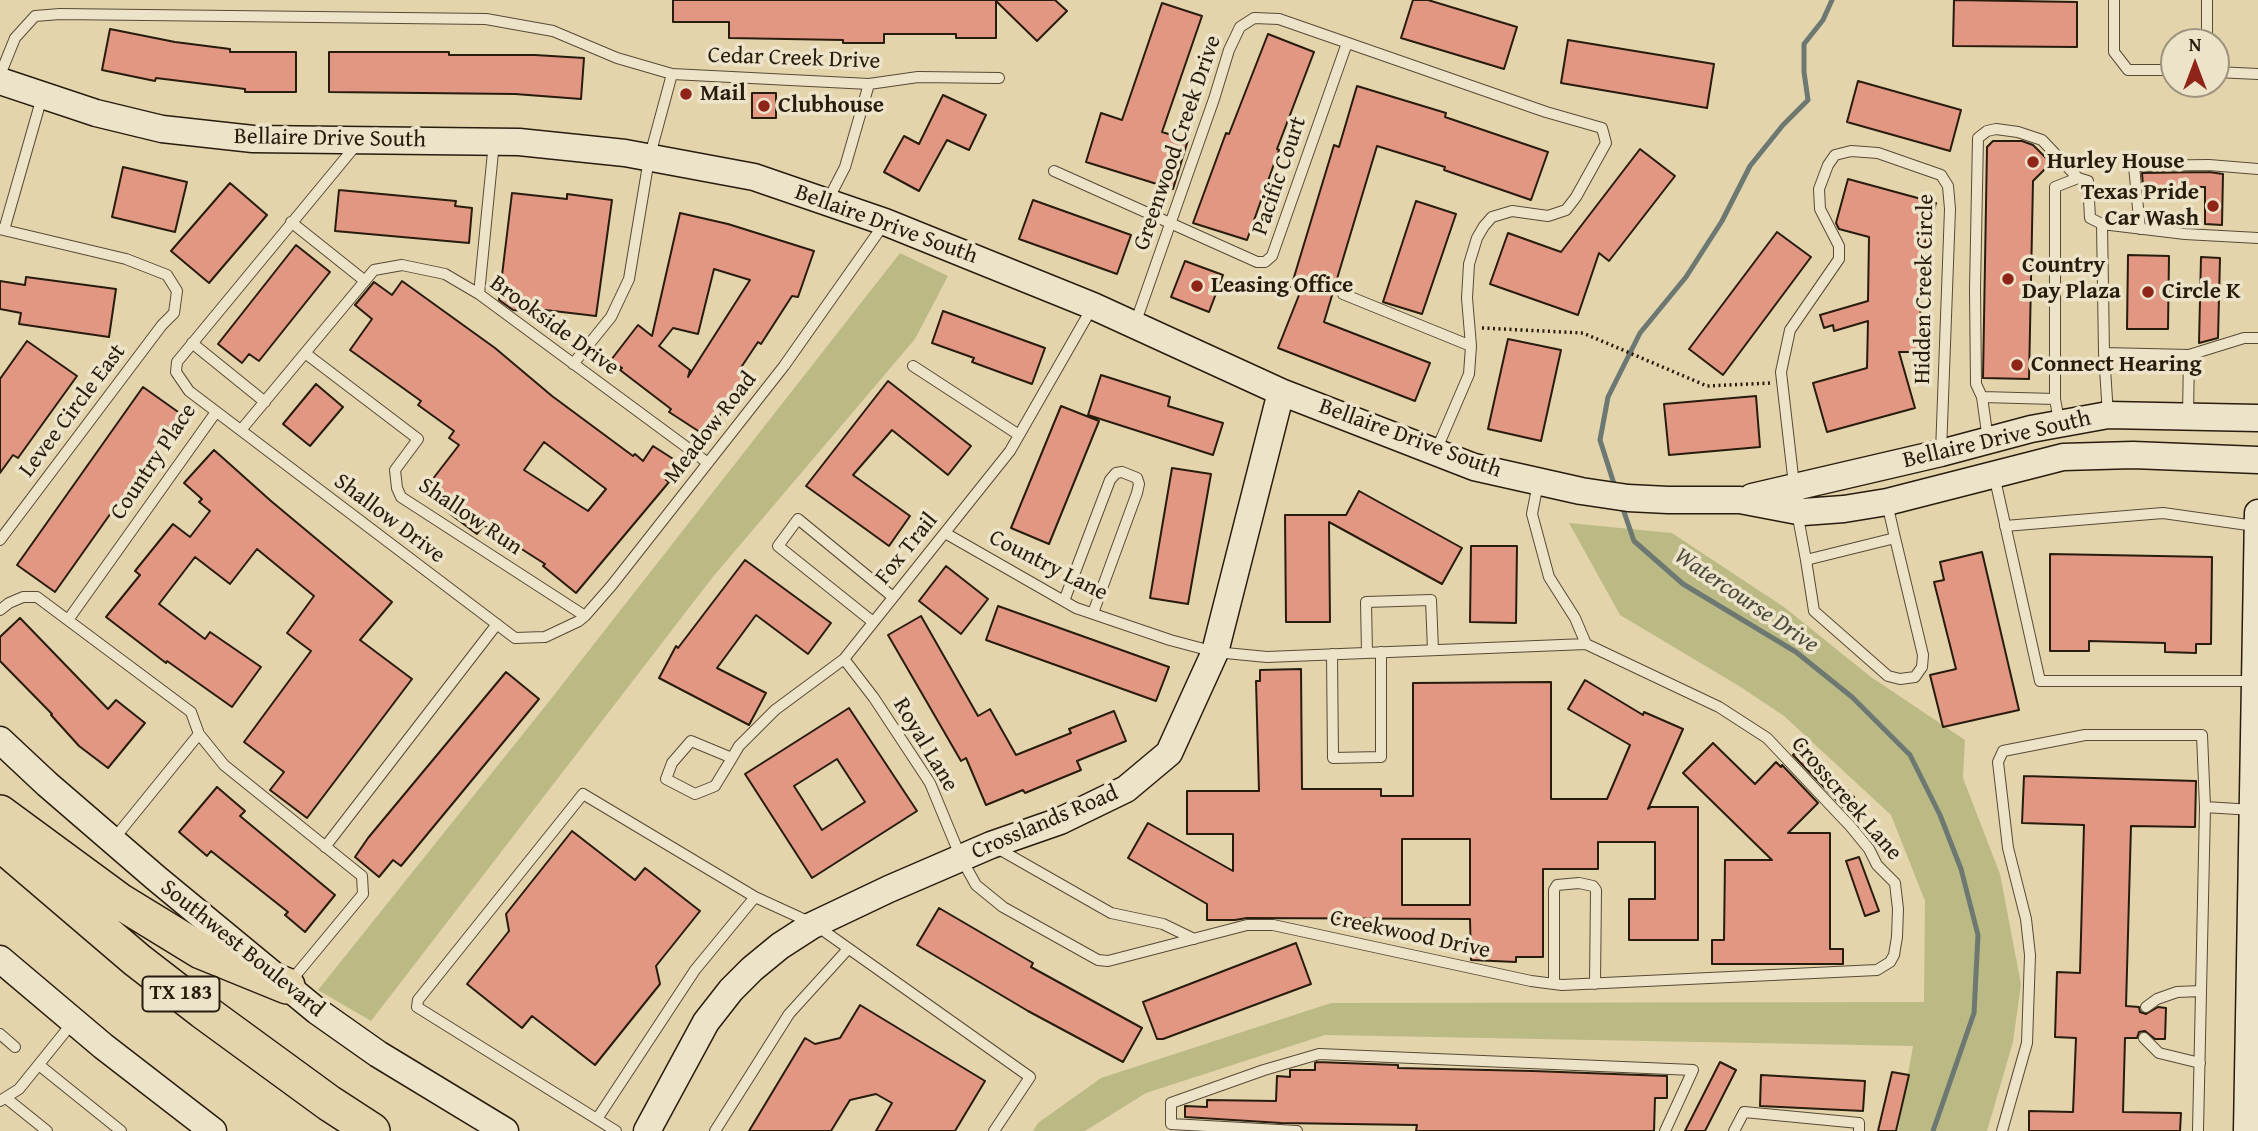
<!DOCTYPE html>
<style>
body{margin:0}
#map{position:relative;width:2258px;height:1131px;overflow:hidden;background:#e4d4ac;font-family:"Gentium Book Plus",serif}
canvas{display:block}
.north{position:absolute;left:2160px;top:28px;width:70px;height:70px;box-sizing:border-box;background:#ede3c9;border:2px solid #9e937e;border-radius:50%;rotate:0deg;font-size:19px;font-weight:700;line-height:28px;text-align:center;color:#281c0d}
.north::after{content:'';display:block;margin:auto;width:24px;height:32px;background:#8f2418;clip-path:polygon(50% 0,100% 100%,50% 72%,0 100%)}
</style>
<div id="map">
<canvas width="2258" height="1131"></canvas>
<div class="north">N</div>
</div>
<script>
const ctx = document.querySelector('canvas').getContext('2d');
ctx.lineJoin = 'round';
function fill(path, color) { ctx.fillStyle = color; ctx.fill(path, 'evenodd'); }
const toPath = rows => new Path2D(rows.map(r => 'M' + r).join(''));
function stroke(path, color, width, dash) { ctx.strokeStyle = color; ctx.lineWidth = width; ctx.lineCap = dash ? 'butt' : 'round'; ctx.setLineDash(dash || []); ctx.stroke(path); }
function write(font, color, halo, rows, align = 'center') {
  ctx.font = font + ' "Gentium Book Plus",serif'; ctx.lineWidth = 7; ctx.setLineDash([]); ctx.textBaseline = 'middle'; ctx.strokeStyle = halo; ctx.fillStyle = color; for (const [text, x, y, turn = 0] of rows) {
    ctx.save(); ctx.translate(x, y); ctx.rotate((+turn || 0) * Math.PI / 180); ctx.textAlign = isNaN(turn) ? turn : align; if (halo) ctx.strokeText(text, 0, 0); ctx.fillText(text, 0, 0); ctx.restore();
  }
}
const green = toPath([
 [900,253,948,276,915,339,712,578,371,1021,318,990,547,704],
 [1569,523,1672,533,1784,607,1871,677,1965,740,1963,778,2000,874,2021,984,2013,1042,1987,1131,1898,1131,1913,1046,1325,1035,1146,1093,1085,1131,1033,1131,1038,1123,1101,1078,1331,1003,1924,1002,1925,901,1891,815,1784,716,1739,686,1620,615]
]);
const stream = toPath([
 [1615,487,1600,440,1608,397,1640,333,1686,277,1722,221,1750,166,1783,125,1808,100,1804,72,1804,44,1823,20,1832,0],
 [1622,506,1634,541,1683,584,1796,652,1852,697,1910,755,1940,815,1961,869,1978,935,1974,1013,1933,1131]
]);
const building = toPath([
 [673,0,1055,0,1067,11,1037,41,996,1,996,38,956,38,956,34,884,34,884,43,843,43,843,40,729,38,729,22,673,22,673,0],
 [1413,0,1428,0,1517,27,1504,69,1401,38,1413,0],
 [1954,0,2077,2,2077,47,1953,46,1954,0],
 [1162,3,1202,16,1162,132,1188,140,1173,189,1086,162,1101,113,1122,120,1162,3],
 [110,29,175,42,230,49,230,52,296,52,296,92,245,92,245,89,156,78,155,81,102,70,110,29],
 [1268,34,1314,52,1277,149,1279,150,1247,240,1193,223,1226,133,1229,134,1268,34],
 [1568,40,1714,64,1707,108,1561,83,1568,40],
 [329,52,449,52,449,55,535,55,584,58,581,99,515,94,329,92,329,52],
 [1858,81,1961,110,1950,151,1847,122,1858,81],
 [1357,86,1446,113,1445,117,1548,152,1531,200,1444,170,1445,167,1377,146,1324,322,1430,363,1415,401,1278,348,1301,290,1291,287,1334,145,1339,147,1357,86],
 [752,93,776,93,776,118,752,118,752,93],
 [943,95,986,115,969,150,947,140,919,191,884,172,904,136,919,144,943,95],
 [1993,141,2022,141,2033,145,2051,163,2033,181,2029,379,1983,378,1987,147,1993,141],
 [1640,149,1675,176,1609,261,1599,253,1578,315,1490,284,1508,233,1561,252,1640,149],
 [123,167,187,182,175,232,112,217,123,167],
 [2209,172,2223,174,2222,225,2205,224,2205,187,2143,186,2142,173,2209,172],
 [1848,179,1936,203,1921,257,1920,352,1899,352,1915,408,1827,432,1813,383,1867,368,1868,321,1834,331,1833,325,1824,328,1820,315,1868,301,1869,237,1839,229,1836,223,1848,179],
 [230,183,267,215,209,283,171,251,230,183],
 [339,190,456,201,455,206,472,208,469,243,335,231,339,190],
 [512,193,567,199,567,194,612,200,596,316,545,310,545,313,513,310,499,300,512,193],
 [1033,200,1131,235,1117,274,1019,239,1033,200],
 [1416,201,1456,214,1422,314,1383,302,1416,201],
 [680,213,728,224,814,251,798,297,792,296,761,344,758,342,738,372,747,378,730,405,727,404,706,436,669,412,671,409,620,370,622,368,611,360,638,325,652,336,680,213],
 [714,269,750,280,688,377,690,370,659,346,673,328,698,334,714,269],
 [1777,232,1811,257,1723,375,1689,349,1777,232],
 [296,245,330,272,259,361,249,354,242,363,218,344,296,245],
 [2128,255,2169,256,2168,329,2127,329,2128,255],
 [2201,257,2220,258,2218,338,2199,343,2201,257],
 [1185,261,1223,275,1209,312,1171,297,1185,261],
 [26,277,116,289,109,337,19,324,21,313,0,309,0,281,25,285,26,277],
 [402,281,495,348,552,396,633,456,635,454,643,461,653,446,678,462,666,480,669,482,576,593,543,566,545,564,484,525,477,534,422,493,459,445,449,438,454,431,418,405,421,401,350,350,372,319,355,305,360,299,374,282,392,295,402,281],
 [544,442,606,489,588,511,524,470,544,442],
 [943,311,1045,348,1032,384,972,362,974,358,932,343,943,311],
 [1508,339,1561,350,1541,441,1488,429,1508,339],
 [27,341,77,376,18,458,13,455,0,473,0,379,27,341],
 [1101,375,1170,397,1168,406,1223,423,1213,455,1088,415,1101,375],
 [888,381,971,446,948,475,892,430,853,475,910,516,889,546,806,486,888,381],
 [316,384,343,407,310,446,283,424,316,384],
 [143,387,181,414,55,592,17,565,143,387],
 [1756,396,1760,447,1669,455,1664,404,1756,396],
 [1061,406,1099,421,1049,544,1011,528,1061,406],
 [214,450,271,501,392,602,360,640,412,679,307,818,270,790,284,772,244,742,311,651,287,633,314,596,257,549,230,584,195,557,159,604,205,639,210,632,261,667,232,707,167,661,166,663,106,617,140,575,135,571,173,524,190,537,210,511,199,502,202,499,184,483,214,450],
 [1172,468,1211,474,1188,604,1150,598,1172,468],
 [1359,491,1462,548,1442,584,1329,522,1330,622,1286,622,1285,515,1346,515,1359,491],
 [1471,546,1517,546,1516,623,1470,622,1471,546],
 [1982,552,2019,710,1943,727,1930,675,1956,669,1934,582,1944,580,1940,562,1982,552],
 [2050,554,2212,557,2211,644,2196,644,2196,653,2165,652,2165,643,2089,641,2089,651,2050,651,2050,554],
 [745,560,831,623,808,654,756,615,717,668,766,693,749,725,659,678,676,646,678,648,745,560],
 [946,566,988,599,961,634,919,601,946,566],
 [998,606,1169,667,1156,701,986,640,998,606],
 [921,616,978,716,990,709,1016,755,1071,733,1069,729,1114,711,1126,741,1077,761,1081,770,1025,793,1023,790,986,805,966,758,961,761,888,635,921,616],
 [20,618,108,709,116,700,145,723,108,768,79,746,51,715,52,714,0,661,0,637,20,618],
 [1301,669,1302,789,1381,789,1381,796,1413,796,1413,683,1551,682,1551,799,1607,799,1630,745,1568,709,1585,680,1643,715,1644,712,1683,729,1648,809,1651,807,1698,807,1698,940,1629,940,1629,899,1655,899,1655,842,1598,842,1598,869,1543,869,1543,957,1516,957,1516,962,1471,960,1470,919,1247,918,1235,920,1207,920,1207,904,1128,858,1148,823,1233,871,1233,834,1187,834,1187,791,1259,791,1256,681,1260,681,1260,670,1301,669],
 [1402,839,1470,839,1470,905,1402,905,1402,839],
 [506,672,539,699,401,866,393,860,379,877,355,857,368,838,506,672],
 [849,708,917,811,812,878,745,774,849,708],
 [837,759,865,802,822,830,794,786,837,759],
 [1713,743,1755,784,1776,762,1781,767,1782,765,1818,803,1788,833,1830,833,1830,949,1843,949,1843,964,1712,964,1712,940,1724,940,1725,860,1772,860,1683,773,1713,743],
 [1802,745,1854,797,1843,807,1793,755,1802,745],
 [2024,776,2196,781,2195,827,2131,826,2126,1006,2139,1007,2140,1012,2146,1014,2158,1007,2166,1008,2165,1039,2155,1039,2145,1031,2139,1032,2137,1038,2125,1038,2123,1112,2181,1113,2180,1131,2029,1131,2029,1111,2073,1112,2076,1038,2055,1037,2057,972,2080,973,2084,825,2022,823,2024,776],
 [217,787,245,811,240,816,335,895,305,932,285,915,288,912,211,851,207,856,179,832,217,787],
 [572,831,635,880,645,868,700,911,656,966,660,984,595,1065,532,1016,522,1028,467,984,509,931,506,914,572,831],
 [1859,857,1879,911,1865,916,1846,861,1859,857],
 [939,908,1033,963,1031,967,1142,1028,1123,1062,1028,1011,917,945,939,908],
 [1296,943,1311,984,1163,1039,1157,1039,1143,1002,1296,943],
 [860,1005,985,1081,955,1131,876,1131,892,1103,876,1094,850,1100,831,1131,749,1131,805,1038,815,1044,840,1038,860,1005],
 [1317,1062,1398,1065,1398,1068,1533,1071,1667,1076,1667,1098,1655,1098,1654,1131,1416,1131,1417,1125,1281,1123,1185,1117,1185,1106,1207,1107,1207,1100,1276,1101,1277,1076,1290,1077,1290,1070,1315,1070,1315,1063,1317,1062],
 [1720,1062,1736,1070,1705,1131,1685,1131,1720,1062],
 [1892,1072,1909,1075,1896,1131,1878,1131,1892,1072],
 [1761,1075,1865,1081,1863,1111,1760,1106,1761,1075]
]);
const path = toPath([
 [1482,328,1583,333,1707,386,1771,383]
]);
const lane = toPath([
 [2114,0,2114,52,2128,70,2174,70],
 [2207,0,2207,42],
 [2216,72,2258,74],
 [0,75,15,38,35,16,60,14,486,19,553,31,617,58,672,74,869,84,918,77,999,78],
 [357,144,177,362,176,372,189,391,515,638,545,637,579,621,585,616,612,585,784,366,884,224],
 [1054,171,1257,262,1265,262,1272,256,1347,43],
 [827,202,845,167,869,84],
 [291,222,365,281],
 [2102,224,2104,353,2108,415],
 [0,229,126,259,167,275,177,291,174,313,162,325,0,540],
 [2140,229,2134,166,2209,165,2258,169],
 [4,230,42,97],
 [479,294,494,142],
 [1343,294,1471,346],
 [1135,324,1214,99,1229,50,1240,27,1254,18,1279,19,1546,112,1602,128,1606,143,1576,197,1566,210,1548,216,1512,211,1492,217,1484,226,1477,238,1469,264,1467,298,1471,346,1469,374,1436,451],
 [192,343,265,402],
 [305,353,418,439,395,470,397,488,401,497,585,616],
 [2104,353,2189,355,2188,416],
 [2189,355,2244,338,2258,338],
 [573,364,611,317,629,279,649,159,672,74],
 [913,366,1019,435],
 [1982,397,1976,384,1975,289,1978,138,1987,131,1996,129,2018,132,2042,140,2078,178],
 [2055,399,2055,187,2078,178,2088,181,2090,218,2102,224,2185,234,2258,238],
 [241,430,374,270,402,265,445,274,479,294,708,463],
 [1988,440,1982,397,2055,399,2059,421],
 [1994,475,2040,681,2255,681],
 [1794,485,1781,372,1790,330,1839,259,1839,246,1820,209,1819,189,1828,165,1835,155,1851,151,1878,153,1941,175,1948,186,1950,209,1941,452],
 [1797,512,1806,560,1895,538,1887,503],
 [2005,526,2163,513,2255,526],
 [945,533,1076,608,1170,640,1215,652,1267,657,1586,644],
 [1806,560,1814,611,1888,676,1900,679,1915,677,1922,667,1923,655,1895,538],
 [1064,601,1110,480,1116,473,1122,472,1137,478,1139,484,1137,493,1093,613],
 [0,610,9,603,23,597,37,597,191,712,199,734,224,765,362,876,363,894,290,982],
 [68,620,216,412],
 [873,622,778,546,798,519,893,597],
 [1367,653,1366,602,1431,600,1433,650],
 [1332,654,1333,758,1381,757,1381,652],
 [844,659,874,698,930,783,961,858,976,885,1003,907,1098,960,1108,961,1247,925,1273,925,1531,981,1562,985,1877,970,1890,962,1894,955,1897,937,1898,909,1895,883,1877,865,1869,849,1851,827,1767,738,1719,707,1586,644,1575,618,1549,577,1532,514,1538,483],
 [732,758,691,741,672,763,666,779,695,794,715,786,732,758,739,746,775,710,844,659,1010,451,1093,306],
 [2205,807,2253,810],
 [113,840,199,734],
 [325,847,497,624],
 [997,848,1111,913,1163,924,1194,939],
 [1554,984,1554,890,1557,885,1579,883,1593,886,1596,890,1595,984],
 [2146,1007,2157,999,2177,992,2201,991],
 [0,1034,15,1047],
 [2144,1038,2159,1053,2200,1063],
 [39,1065,121,1131],
 [6,1098,47,1131],
 [0,1101,19,1089,73,1022],
 [597,1119,695,970,755,897],
 [616,1131,417,1007,418,1000,583,794,755,897,814,924,1030,1077,994,1131],
 [715,1131,789,1014,848,949],
 [1297,1131,1171,1124,1171,1103,1264,1070,1319,1054,1693,1070,1665,1131],
 [1734,1131,1744,1112,1859,1123,1859,1131],
 [2002,1131,2027,1043,2030,955,2026,919,2008,848,1998,762,2003,751,2085,735,2202,735,2205,807,2198,1131]
]);
const secondary = toPath([
 [0,81,96,113,162,129,253,139,519,142,625,153,754,177,885,222,1093,306,1281,392,1474,467,1581,491,1628,498,1668,500,1740,500,1803,512,1844,509,1887,502,2063,457,2133,455,2258,460],
 [1752,497,1941,453,2031,429,2108,415,2258,418],
 [0,740,47,784,156,878,317,1011,378,1054,505,1131],
 [0,959,103,1046,213,1131],
 [647,1131,706,1022,731,990,752,969,780,946,811,926,889,889,991,845,1060,821,1126,789,1169,753,1215,652,1281,392],
 [2247,1131,2258,513]
]);
const highway = toPath([
 [0,813,121,902,201,951,287,986],
 [0,843,137,960,203,1011,329,1103,372,1131]
]);
const markers = [
 [686,94,7,"#8f2418"],
 [764,106,7,"#8f2418"],
 [2033,162,7,"#8f2418"],
 [2213,206,7,"#8f2418"],
 [2008,279,7,"#8f2418"],
 [1197,286,7,"#8f2418"],
 [2148,292,7,"#8f2418"],
 [2017,365,7,"#8f2418"]
];
const shields = [
 [181,994,77]
];
const shieldNames = [
 ["TX 183",181,994]
];
const streetNames = [
 ["Cedar Creek Drive",794,59,2],
 ["Bellaire Drive South",330,139,1],
 ["Greenwood Creek Drive",1178,143,-71],
 ["Pacific Court",1280,176,-71],
 ["Bellaire Drive South",886,225,20],
 ["Hidden Creek Circle",1925,289,-89],
 ["Brookside Drive",554,326,36],
 ["Levee Circle East",73,411,-53],
 ["Meadow Road",711,428,-52],
 ["Bellaire Drive South",1410,439,20],
 ["Bellaire Drive South",1997,440,-13],
 ["Country Place",154,462,-56],
 ["Shallow Run",470,517,34],
 ["Shallow Drive",389,519,37],
 ["Fox Trail",907,549,-51],
 ["Country Lane",1048,566,27],
 ["Royal Lane",925,745,59],
 ["Crosscreek Lane",1846,799,49],
 ["Crosslands Road",1045,823,-23],
 ["Creekwood Drive",1410,935,12],
 ["Southwest Boulevard",242,949,39]
];
const poiNames = [
 ["Mail",700,94],
 ["Clubhouse",778,106],
 ["Hurley House",2047,162],
 ["Texas Pride",2199,193,"right"],
 ["Car Wash",2199,219,"right"],
 ["Country",2022,266],
 ["Day Plaza",2022,292],
 ["Leasing Office",1211,286],
 ["Circle K",2162,292],
 ["Connect Hearing",2031,365]
];
const waterNames = [
 ["Watercourse Drive",1746,601,34]
];
fill(green, '#bcba84');
stroke(stream, '#6c7871', 5);
fill(building, '#e29782');
stroke(building, '#281c0d', 2);
stroke(lane, '#574a35', 12);
stroke(secondary, '#281c0d', 29);
stroke(highway, '#281c0d', 38);
stroke(path, '#281c0d', 3.5, [2, 3.5]);
stroke(lane, '#ede3c9', 10);
stroke(secondary, '#ede3c9', 26);
stroke(highway, '#e4d4ac', 35);
for (const [x, y, r, color] of markers) { const dot = new Path2D(); dot.arc(x, y, r, 0, 2 * Math.PI); ctx.fillStyle = color; ctx.fill(dot); stroke(dot, '#ede3c9', 2.5); }
for (const [x, y, w] of shields) { const box = new Path2D(); box.roundRect(x - w / 2, y - 17.5, w, 35, 5); ctx.fillStyle = '#ede3c9'; ctx.fill(box); stroke(box, '#281c0d', 2); }
write('bold 21px', '#281c0d', null, shieldNames);
write('23px', '#281c0d', '#ede3c9', streetNames);
write('bold 23px', '#281c0d', '#ede3c9', poiNames, 'left');
write('italic 24px', '#4a4a3f', '#ede3c9', waterNames);
</script>
